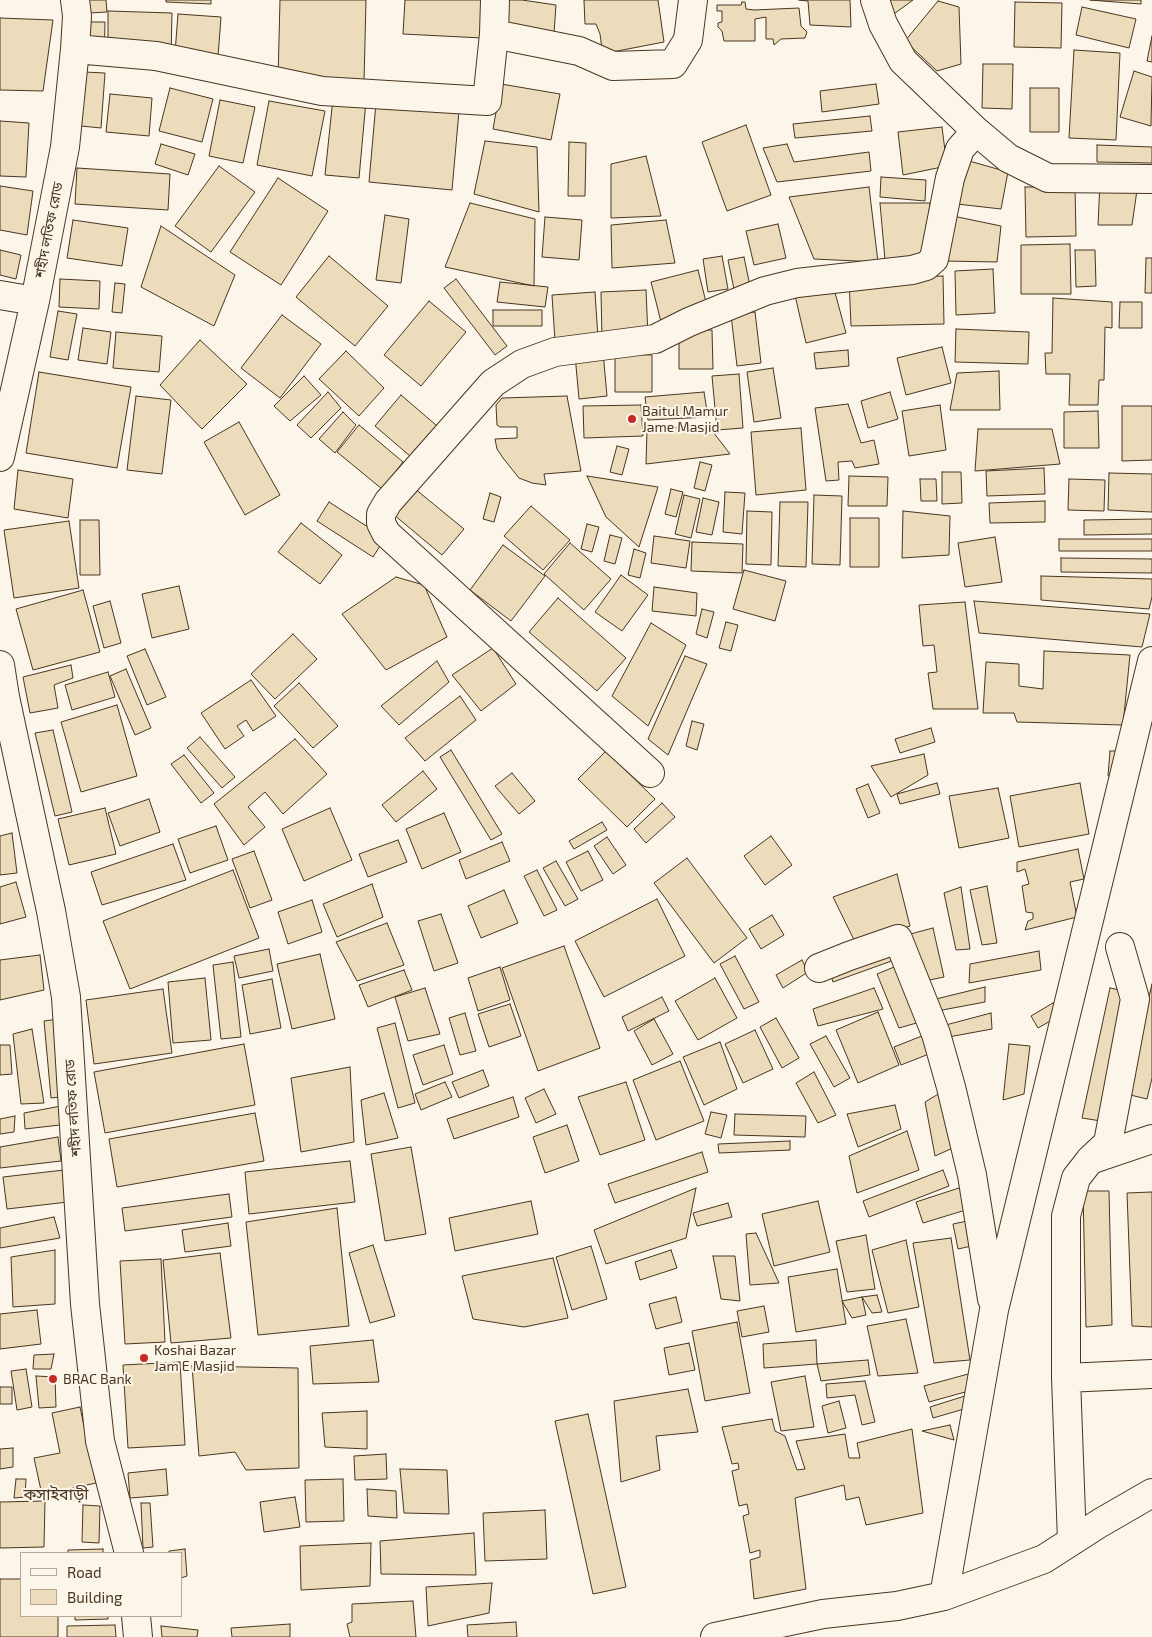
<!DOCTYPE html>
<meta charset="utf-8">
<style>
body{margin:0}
#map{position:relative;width:1152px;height:1637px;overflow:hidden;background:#fbf6e9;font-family:"Exo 2",sans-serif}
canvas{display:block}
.legend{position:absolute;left:20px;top:1552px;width:162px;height:65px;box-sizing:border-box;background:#fbf6e9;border:1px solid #b4a999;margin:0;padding:6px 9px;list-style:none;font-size:15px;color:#4a3520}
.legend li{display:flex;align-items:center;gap:10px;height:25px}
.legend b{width:25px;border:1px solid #b4a999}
</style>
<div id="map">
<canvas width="1152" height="1637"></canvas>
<ul class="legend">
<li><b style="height:6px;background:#fbf6e9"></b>Road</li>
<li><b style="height:14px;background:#ecdcbc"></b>Building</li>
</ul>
</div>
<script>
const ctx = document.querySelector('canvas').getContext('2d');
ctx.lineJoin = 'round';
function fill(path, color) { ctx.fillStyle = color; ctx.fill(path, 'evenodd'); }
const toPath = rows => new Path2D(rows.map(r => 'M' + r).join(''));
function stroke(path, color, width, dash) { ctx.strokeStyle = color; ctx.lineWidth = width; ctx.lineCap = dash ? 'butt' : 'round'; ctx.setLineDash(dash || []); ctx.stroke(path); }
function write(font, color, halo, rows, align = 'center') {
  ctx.font = font + ' "Exo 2","Noto Sans Bengali",sans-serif'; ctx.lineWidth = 4; ctx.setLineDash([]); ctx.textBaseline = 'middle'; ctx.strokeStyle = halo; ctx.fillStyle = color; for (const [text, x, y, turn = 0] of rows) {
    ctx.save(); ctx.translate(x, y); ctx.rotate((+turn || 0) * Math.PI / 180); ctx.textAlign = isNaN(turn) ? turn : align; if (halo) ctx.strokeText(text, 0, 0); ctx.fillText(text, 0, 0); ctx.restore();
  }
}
const building = toPath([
 [89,0,106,0,107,12,90,13,89,0],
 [166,0,211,0,211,4,166,2,166,0],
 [280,0,366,0,364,82,278,80,280,0],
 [405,0,483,0,482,38,403,34,405,0],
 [504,0,522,0,556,5,554,33,500,29,504,0],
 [584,0,658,0,664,42,612,52,602,49,600,34,596,24,585,24,584,0],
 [799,0,850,0,851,27,810,25,808,1,799,0],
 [883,0,913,0,887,19,883,0],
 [1090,0,1141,0,1141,4,1090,0],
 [938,1,959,7,961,64,937,71,905,41,938,1],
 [742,2,745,2,746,9,754,10,799,8,801,26,807,32,805,38,781,39,774,45,773,39,766,39,766,17,755,19,755,41,724,41,722,31,718,27,718,23,722,22,722,11,717,11,717,5,741,5,742,2],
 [1015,2,1062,3,1061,48,1014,47,1015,2],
 [1082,7,1136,19,1129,48,1076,35,1082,7],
 [108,11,172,13,171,56,108,55,108,11],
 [178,14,221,17,218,57,175,53,178,14],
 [0,18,53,20,43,91,0,90,0,18],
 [88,22,105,22,104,63,87,62,88,22],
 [1152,36,1152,62,1147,61,1152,36],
 [1074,50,1120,53,1116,140,1069,138,1074,50],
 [983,64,1013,64,1012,109,982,108,983,64],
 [1134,71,1152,77,1151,126,1120,117,1134,71],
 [84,72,105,73,101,128,81,126,84,72],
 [501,84,560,94,551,140,493,129,501,84],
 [876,84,879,104,822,112,820,91,876,84],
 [170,88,213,99,202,142,159,131,170,88],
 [1030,88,1059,88,1059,132,1030,132,1030,88],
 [110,94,152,98,149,136,106,132,110,94],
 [333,98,366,101,359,178,325,175,333,98],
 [220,100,255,107,243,163,209,156,220,100],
 [269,101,325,111,312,176,257,165,269,101],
 [376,103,459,111,452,190,369,182,376,103],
 [870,116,872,131,795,138,793,124,870,116],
 [0,121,29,123,26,177,0,176,0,121],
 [746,125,771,195,727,211,702,142,746,125],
 [942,127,947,166,903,175,898,132,942,127],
 [485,141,537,147,539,212,474,194,485,141],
 [569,142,586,143,585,196,568,196,569,142],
 [161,144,195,154,188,175,155,164,161,144],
 [787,144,794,162,869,152,871,171,777,182,763,148,787,144],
 [1097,145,1152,147,1152,163,1097,162,1097,145],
 [646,156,661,216,611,218,611,164,646,156],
 [962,159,1008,172,1001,209,957,204,962,159],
 [219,166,255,192,211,252,175,226,219,166],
 [77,168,170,174,168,210,75,204,77,168],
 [881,177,926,180,925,201,880,197,881,177],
 [278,178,328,211,281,285,230,252,278,178],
 [1100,183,1138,183,1132,225,1098,225,1100,183],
 [0,186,33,191,27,235,0,230,0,186],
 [869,187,878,262,814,259,789,197,869,187],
 [1025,187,1075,187,1076,236,1026,237,1025,187],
 [470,203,535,219,534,286,445,267,470,203],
 [880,203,930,203,924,258,885,260,880,203],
 [385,215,409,219,401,283,376,280,385,215],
 [948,215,1001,226,997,262,944,261,948,215],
 [545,217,582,220,579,260,542,257,545,217],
 [73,220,128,228,122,266,67,258,73,220],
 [666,220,675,263,612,268,611,225,666,220],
 [778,224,786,258,754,265,746,231,778,224],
 [161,226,235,275,214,326,141,287,161,226],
 [1070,244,1071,294,1021,294,1021,245,1070,244],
 [0,250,21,255,16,279,0,275,0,250],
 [1075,250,1095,250,1096,286,1076,287,1075,250],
 [329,256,388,306,355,346,296,297,329,256],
 [722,256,728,289,708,292,703,259,722,256],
 [744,257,751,291,735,294,728,260,744,257],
 [1146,258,1152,258,1152,293,1145,293,1146,258],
 [993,269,995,313,956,315,955,271,993,269],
 [698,270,708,310,661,322,651,282,698,270],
 [943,276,944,324,851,326,849,279,943,276],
 [60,279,100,281,99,309,59,307,60,279],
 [456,279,507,346,495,355,444,288,456,279],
 [500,282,548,287,545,307,497,302,500,282],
 [115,283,125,284,122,313,112,312,115,283],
 [834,289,846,333,806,343,794,291,834,289],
 [646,290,648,336,602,338,601,292,646,290],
 [595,292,598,338,555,341,552,295,595,292],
 [1053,298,1112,302,1112,328,1105,327,1104,380,1099,380,1098,405,1069,405,1070,374,1046,374,1045,353,1052,353,1053,298],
 [429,301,466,332,421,386,384,355,429,301],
 [1120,302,1142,302,1142,328,1119,328,1120,302],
 [493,310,542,310,542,326,493,326,493,310],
 [58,311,77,314,68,360,50,357,58,311],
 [755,312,761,363,737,366,731,315,755,312],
 [282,315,321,344,280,398,241,368,282,315],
 [83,328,111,332,107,364,78,360,83,328],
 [956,329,1029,332,1028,364,955,362,956,329],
 [679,330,712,330,713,369,679,369,679,330],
 [116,332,162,336,159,372,113,368,116,332],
 [200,340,247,384,202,429,160,385,200,340],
 [942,347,951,383,906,395,897,358,942,347],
 [848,350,849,366,816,369,814,353,848,350],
 [346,351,384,388,359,416,319,379,346,351],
 [603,352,607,396,579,399,575,355,603,352],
 [615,354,652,355,652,392,615,392,615,354],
 [773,368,781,418,754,422,747,372,773,368],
 [999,371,1000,410,950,410,957,373,999,371],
 [39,372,131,387,117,468,26,453,39,372],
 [739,374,743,428,717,430,712,376,739,374],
 [304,376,321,395,290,421,274,406,304,376],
 [328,392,341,408,311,438,297,425,328,392],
 [704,392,708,417,648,420,645,397,704,392],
 [890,392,898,419,868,428,861,401,890,392],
 [401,395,443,431,417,462,375,426,401,395],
 [136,396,171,400,162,474,127,470,136,396],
 [567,396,581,471,544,474,546,485,532,483,519,478,503,458,497,449,495,439,517,438,517,427,500,427,497,425,496,405,502,398,567,396],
 [848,404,861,443,874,440,879,464,855,468,852,461,838,462,839,480,826,481,815,408,848,404],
 [641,405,643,436,584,438,583,406,641,405],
 [940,405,946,450,909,456,902,411,940,405],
 [1122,406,1152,406,1152,460,1122,461,1122,406],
 [1098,411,1099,448,1064,448,1064,412,1098,411],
 [343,412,356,425,335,453,319,439,343,412],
 [239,422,280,495,245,515,204,442,239,422],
 [707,424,730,454,646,464,647,431,707,424],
 [359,425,403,462,382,489,337,452,359,425],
 [801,428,806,490,756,495,751,432,801,428],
 [978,429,1052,429,1060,464,975,471,978,429],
 [617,446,629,449,622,475,610,472,617,446],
 [700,462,712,465,705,491,694,488,700,462],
 [1044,468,1045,494,987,496,986,471,1044,468],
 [18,470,73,479,68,518,14,509,18,470],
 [942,472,961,472,962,503,942,504,942,472],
 [1109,473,1152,474,1152,512,1108,510,1109,473],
 [587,476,658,487,639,547,606,517,587,476],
 [849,476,888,477,887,506,848,506,849,476],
 [920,479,936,479,937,501,921,501,920,479],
 [1069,479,1105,480,1104,511,1068,510,1069,479],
 [414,488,464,529,442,555,393,514,414,488],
 [671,489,683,492,676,517,665,514,671,489],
 [725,492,745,493,742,534,723,532,725,492],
 [490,493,501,497,494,522,483,519,490,493],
 [684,495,700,499,691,538,675,534,684,495],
 [814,495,842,496,840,565,812,564,814,495],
 [703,498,719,502,712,535,696,532,703,498],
 [1045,501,1045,522,990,523,989,503,1045,501],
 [329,502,385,538,373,557,317,521,329,502],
 [780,502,808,502,806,567,778,566,780,502],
 [531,506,570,540,543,570,504,536,531,506],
 [747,511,772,512,771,565,746,564,747,511],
 [903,511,950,516,949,555,902,558,903,511],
 [850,518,879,518,879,567,850,567,850,518],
 [1152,519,1152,534,1084,535,1084,520,1152,519],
 [80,520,99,520,100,575,80,575,80,520],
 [69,521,79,588,14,598,4,530,69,521],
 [301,523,342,555,320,584,278,552,301,523],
 [587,524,599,527,592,552,581,549,587,524],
 [610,535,622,538,615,564,604,561,610,535],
 [654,536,690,541,686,568,651,563,654,536],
 [995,537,1002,582,965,587,958,543,995,537],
 [1059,539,1152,539,1152,551,1059,551,1059,539],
 [692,542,743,544,742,573,691,571,692,542],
 [570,543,611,579,584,610,544,574,570,543],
 [503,545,545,576,511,621,470,590,503,545],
 [634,549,646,553,640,578,628,575,634,549],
 [1061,558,1152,559,1152,573,1061,572,1061,558],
 [744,570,786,581,775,621,733,609,744,570],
 [621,575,648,595,622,631,595,612,621,575],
 [1041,576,1152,579,1152,597,1149,609,1041,600,1041,576],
 [396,577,424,585,447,637,386,670,342,614,396,577],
 [179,586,189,629,152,638,142,594,179,586],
 [654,587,697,593,696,616,652,611,654,587],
 [83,590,100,652,33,670,16,609,83,590],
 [558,598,626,658,597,691,529,632,558,598],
 [110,601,121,643,104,648,93,606,110,601],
 [974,601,1150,614,1142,647,979,633,974,601],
 [965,602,978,709,933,709,928,673,937,672,934,645,923,646,919,605,965,602],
 [702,609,714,612,707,638,696,634,702,609],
 [726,622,738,625,731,651,719,648,726,622],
 [651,623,686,645,648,726,612,696,651,623],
 [293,634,317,659,275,699,251,674,293,634],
 [493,648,516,684,481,711,452,675,493,648],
 [145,649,166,697,147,705,127,656,145,649],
 [1044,651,1130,655,1123,725,1017,722,1014,713,983,713,986,662,1019,664,1019,686,1043,689,1044,651],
 [685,656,707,664,668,755,648,739,685,656],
 [437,661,449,682,399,725,381,706,437,661],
 [71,665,73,678,54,685,58,708,30,713,23,677,71,665],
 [126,669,151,728,135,735,110,676,126,669],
 [108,672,115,697,72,710,65,685,108,672],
 [251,680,276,716,253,731,246,720,237,726,244,736,225,749,201,713,251,680],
 [299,683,338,726,313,748,274,706,299,683],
 [460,696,476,720,425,761,405,738,460,696],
 [117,705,137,776,81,792,61,722,117,705],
 [692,721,704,724,697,750,686,746,692,721],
 [931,728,935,742,900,753,895,739,931,728],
 [53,730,72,812,55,816,35,733,53,730],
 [200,737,235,777,222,788,187,748,200,737],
 [295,739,327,774,283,814,265,792,248,807,265,827,244,845,214,804,295,739],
 [451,750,502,834,491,840,440,757,451,750],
 [606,751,655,799,627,827,578,779,606,751],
 [1110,751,1121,751,1119,777,1108,776,1110,751],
 [924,754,928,775,891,797,871,766,924,754],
 [184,755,214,793,201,803,171,764,184,755],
 [423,771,437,789,396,822,382,805,423,771],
 [512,773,535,801,519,814,495,786,512,773],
 [937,783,940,794,900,804,897,794,937,783],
 [1080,783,1089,834,1019,847,1010,796,1080,783],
 [868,784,880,813,868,818,856,789,868,784],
 [998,788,1009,838,959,848,949,796,998,788],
 [149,799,160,832,120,846,108,813,149,799],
 [662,803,675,817,646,843,634,829,662,803],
 [105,808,116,854,69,865,58,819,105,808],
 [330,808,352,860,304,881,282,829,330,808],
 [444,813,461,852,422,869,406,829,444,813],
 [602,822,607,830,574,849,569,841,602,822],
 [216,826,228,860,190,873,178,839,216,826],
 [12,833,17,873,0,875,0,836,12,833],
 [771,836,792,865,765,885,744,856,771,836],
 [607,837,626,865,613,874,594,846,607,837],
 [398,840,407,862,368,877,359,854,398,840],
 [502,842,510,861,466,879,459,860,502,842],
 [173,844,186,880,102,905,91,872,173,844],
 [1078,849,1084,879,1070,882,1077,917,1025,930,1028,921,1033,919,1033,913,1026,912,1022,886,1029,884,1025,869,1017,872,1017,862,1078,849],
 [254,851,272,900,250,908,232,859,254,851],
 [588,851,603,880,581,891,566,862,588,851],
 [687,858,747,938,714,963,654,883,687,858],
 [556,861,578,899,565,906,543,868,556,861],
 [233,870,259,938,130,989,103,921,233,870],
 [537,870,557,910,544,916,524,876,537,870],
 [897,874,910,926,856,944,833,897,897,874],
 [16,882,26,917,0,924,0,887,16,882],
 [372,884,383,917,337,937,323,904,372,884],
 [987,886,997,943,982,945,970,890,987,886],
 [961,887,970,949,956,950,944,893,961,887],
 [504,890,518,923,481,938,468,906,504,890],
 [657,899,685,956,604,997,575,941,657,899],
 [312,900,322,932,288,944,278,912,312,900],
 [441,914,458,963,434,971,418,921,441,914],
 [772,915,784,935,761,949,749,929,772,915],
 [387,923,404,965,357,981,336,942,387,923],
 [933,928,944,977,920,982,903,936,933,928],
 [564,946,600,1048,538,1071,502,968,564,946],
 [892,946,897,959,833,982,829,969,892,946],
 [269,949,273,971,239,978,234,956,269,949],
 [1039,951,1041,970,969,983,970,964,1039,951],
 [320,954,335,1019,292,1029,277,964,320,954],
 [40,955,44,990,0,1000,0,960,40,955],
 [735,956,759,1002,744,1009,720,964,735,956],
 [802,960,808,972,783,988,776,975,802,960],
 [233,962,241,1037,221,1039,213,965,233,962],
 [899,965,920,1022,899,1028,877,974,899,965],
 [500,967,510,1000,478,1011,468,978,500,967],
 [404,970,412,990,368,1007,359,985,404,970],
 [205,978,211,1040,173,1043,168,982,205,978],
 [715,978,737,1018,698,1040,675,1001,715,978],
 [272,979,281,1028,250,1034,242,985,272,979],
 [1152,984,1152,1078,1147,1099,1126,1094,1152,984],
 [985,987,985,1002,937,1011,936,999,985,987],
 [425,988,440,1034,408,1041,395,997,425,988],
 [874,988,883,1009,818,1026,813,1009,874,988],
 [1110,988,1129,992,1101,1121,1082,1118,1110,988],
 [163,989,172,1053,94,1064,86,1000,163,989],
 [662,997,669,1011,628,1031,622,1017,662,997],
 [1053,1003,1061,1015,1038,1028,1031,1016,1053,1003],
 [510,1004,521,1036,489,1047,478,1014,510,1004],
 [878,1012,899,1065,858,1083,836,1030,878,1012],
 [465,1013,476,1051,460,1055,449,1018,465,1013],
 [991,1013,992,1029,943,1038,942,1026,991,1013],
 [776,1018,799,1058,782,1068,760,1027,776,1018],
 [59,1019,69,1096,51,1098,44,1021,59,1019],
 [654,1019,673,1054,652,1065,634,1031,654,1019],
 [395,1023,415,1103,398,1108,377,1028,395,1023],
 [32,1029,44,1103,21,1104,13,1034,32,1029],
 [755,1030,773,1069,743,1083,725,1044,755,1030],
 [927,1034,934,1052,901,1065,894,1047,927,1034],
 [826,1036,850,1078,834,1087,810,1044,826,1036],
 [720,1042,737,1089,704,1105,683,1057,720,1042],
 [244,1044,255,1105,105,1133,94,1072,244,1044],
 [1009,1044,1030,1046,1024,1094,1003,1100,1009,1044],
 [0,1045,10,1045,12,1074,0,1075,0,1045],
 [444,1045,453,1074,423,1085,413,1055,444,1045],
 [680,1061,704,1121,656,1140,633,1080,680,1061],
 [350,1067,354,1142,301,1152,291,1078,350,1067],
 [483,1070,489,1086,459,1098,452,1082,483,1070],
 [814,1072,836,1115,818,1123,796,1083,814,1072],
 [445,1082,452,1097,421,1110,415,1094,445,1082],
 [626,1082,645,1140,600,1155,578,1097,626,1082],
 [950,1087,964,1143,935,1156,925,1102,950,1087],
 [544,1089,556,1114,536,1123,525,1098,544,1089],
 [384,1093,398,1138,366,1145,361,1100,384,1093],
 [513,1097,519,1117,454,1139,447,1119,513,1097],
 [895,1105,901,1129,858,1147,847,1114,895,1105],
 [61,1106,60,1125,25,1129,24,1113,61,1106],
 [711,1112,727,1115,721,1138,705,1134,711,1112],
 [255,1113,264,1161,117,1187,109,1139,255,1113],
 [735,1114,806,1116,805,1137,734,1135,735,1114],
 [15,1116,14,1132,0,1134,0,1119,15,1116],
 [567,1125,579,1161,545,1173,533,1137,567,1125],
 [907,1131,919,1170,857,1193,849,1156,907,1131],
 [58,1137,61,1161,0,1168,0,1147,58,1137],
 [790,1141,790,1150,719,1153,718,1144,790,1141],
 [411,1147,426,1234,385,1241,371,1154,411,1147],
 [702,1152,708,1172,615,1203,608,1184,702,1152],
 [350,1161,355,1202,249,1214,245,1172,350,1161],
 [64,1170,68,1202,7,1209,3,1177,64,1170],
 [943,1170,949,1186,869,1217,863,1201,943,1170],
 [962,1187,969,1209,923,1223,916,1202,962,1187],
 [696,1188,686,1238,606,1264,594,1230,696,1188],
 [1083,1191,1109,1191,1112,1325,1086,1327,1083,1191],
 [1152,1192,1152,1327,1132,1326,1127,1193,1152,1192],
 [229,1194,232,1217,125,1231,122,1208,229,1194],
 [531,1201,538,1234,455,1251,449,1218,531,1201],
 [818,1201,830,1252,774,1266,762,1214,818,1201],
 [728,1203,732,1217,697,1226,693,1213,728,1203],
 [337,1208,349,1326,258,1335,246,1222,337,1208],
 [54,1217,60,1238,0,1248,0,1228,54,1217],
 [972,1220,976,1245,958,1249,953,1224,972,1220],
 [228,1223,231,1246,185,1252,182,1230,228,1223],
 [756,1233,779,1283,750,1285,746,1234,756,1233],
 [866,1235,875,1289,847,1292,836,1241,866,1235],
 [951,1238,970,1360,934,1363,913,1243,951,1238],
 [906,1240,919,1307,888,1313,872,1250,906,1240],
 [373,1245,395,1316,370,1323,349,1253,373,1245],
 [591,1246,607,1299,572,1310,556,1257,591,1246],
 [55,1250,55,1304,13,1307,11,1257,55,1250],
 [671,1250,677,1268,640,1280,635,1262,671,1250],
 [220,1253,231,1338,171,1343,163,1260,220,1253],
 [713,1256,735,1256,740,1301,721,1299,713,1256],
 [553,1258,568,1318,524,1327,473,1319,462,1276,553,1258],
 [161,1259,165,1342,125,1344,120,1261,161,1259],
 [837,1269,846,1324,796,1332,788,1277,837,1269],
 [877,1295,882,1312,872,1313,862,1297,877,1295],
 [676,1297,682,1322,656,1329,649,1304,676,1297],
 [862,1297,866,1315,852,1318,842,1301,862,1297],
 [764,1306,769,1332,742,1337,737,1311,764,1306],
 [37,1310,41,1344,0,1349,0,1314,37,1310],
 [906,1319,918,1373,878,1376,867,1326,906,1319],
 [737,1322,750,1393,705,1401,692,1331,737,1322],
 [373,1340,379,1382,313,1384,310,1346,373,1340],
 [816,1340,817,1364,764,1368,763,1344,816,1340],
 [689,1343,695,1370,669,1375,664,1348,689,1343],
 [54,1354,51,1369,33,1369,34,1355,54,1354],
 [868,1360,870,1375,821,1381,817,1364,868,1360],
 [180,1362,185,1445,128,1448,123,1365,180,1362],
 [192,1366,298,1368,299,1468,246,1470,235,1452,199,1456,192,1366],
 [26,1369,32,1407,17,1410,11,1371,26,1369],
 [972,1373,976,1389,929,1402,924,1386,972,1373],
 [36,1376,55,1377,56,1407,39,1408,36,1376],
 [805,1376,814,1427,781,1431,771,1382,805,1376],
 [865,1381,875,1422,862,1425,855,1395,827,1398,826,1384,865,1381],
 [0,1387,12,1387,12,1404,0,1404,0,1387],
 [688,1389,698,1432,656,1436,660,1470,621,1482,614,1401,688,1389],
 [968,1395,971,1407,933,1418,930,1407,968,1395],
 [839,1401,846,1428,828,1433,822,1406,839,1401],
 [80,1407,96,1483,42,1495,34,1458,60,1453,52,1413,80,1407],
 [367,1411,367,1449,325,1447,322,1413,367,1411],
 [588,1414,626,1587,593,1594,555,1421,588,1414],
 [772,1419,775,1431,785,1436,797,1470,805,1469,796,1441,845,1434,849,1458,860,1458,857,1443,912,1429,923,1513,866,1525,859,1497,846,1500,844,1485,795,1498,806,1589,754,1599,750,1560,760,1557,760,1550,750,1553,743,1516,749,1514,747,1504,739,1506,732,1471,739,1469,738,1463,732,1464,722,1427,772,1419],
 [950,1425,954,1440,922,1431,950,1425],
 [13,1448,13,1467,0,1469,0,1449,13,1448],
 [386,1454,387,1479,355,1480,354,1456,386,1454],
 [166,1469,168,1495,130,1498,128,1473,166,1469],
 [400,1469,447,1470,449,1514,404,1513,400,1469],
 [16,1479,26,1479,25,1497,14,1498,16,1479],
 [343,1479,344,1521,306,1522,305,1480,343,1479],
 [367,1489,396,1491,397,1518,368,1516,367,1489],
 [295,1497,300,1527,264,1532,260,1502,295,1497],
 [45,1501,44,1547,0,1548,0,1502,45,1501],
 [141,1503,150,1503,153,1547,143,1548,141,1503],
 [83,1505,100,1506,99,1543,82,1542,83,1505],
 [545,1510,547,1559,485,1561,483,1513,545,1510],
 [474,1533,476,1575,381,1574,380,1541,474,1533],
 [371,1543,370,1586,301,1590,300,1546,371,1543],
 [103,1549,103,1553,68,1553,68,1550,103,1549],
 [185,1549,187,1576,181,1578,181,1553,169,1553,169,1551,185,1549],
 [0,1579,21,1579,21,1616,58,1616,58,1637,0,1637,0,1579],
 [492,1583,489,1613,428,1626,426,1587,492,1583],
 [413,1601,416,1637,350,1637,347,1624,352,1622,352,1604,413,1601],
 [75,1616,108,1616,108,1619,75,1620,75,1616],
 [516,1622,517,1637,468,1637,467,1625,516,1622],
 [290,1624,290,1637,232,1637,231,1628,290,1624],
 [115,1625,116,1637,67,1637,67,1626,115,1625],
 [161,1626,198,1630,197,1637,162,1637,161,1626]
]);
const minor = toPath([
 [495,0,494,34,579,51,613,66,673,64,688,40,693,0],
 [875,0,883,24,903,61,976,131,1008,158,1048,178,1152,179],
 [75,49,156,56,322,91,487,101,494,34],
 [0,295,35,301],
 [0,457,35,301,65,147,75,49,77,16,75,0],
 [0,665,5,697,51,911,66,997,85,1304,100,1441,129,1553],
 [650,773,386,533,381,523,381,514,388,502,493,383,522,364,555,352,655,339,689,322,765,291,797,283,912,270,926,266,934,259,950,178,960,149,976,131],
 [819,968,849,956,898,939,936,1034,951,1087,972,1175,992,1299],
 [1090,1160,1108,1143,1135,999,1120,947],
 [1066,1378,1152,1374],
 [1072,1541,1066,1378,1066,1216,1076,1178,1090,1160,1152,1139],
 [944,1596,994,1310,1152,661],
 [136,1616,138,1637],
 [715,1637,823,1614,897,1606,944,1596,1044,1559,1100,1523,1152,1493]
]);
const markers = [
 [632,419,5,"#c62828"],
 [144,1358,5,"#c62828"],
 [53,1379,5,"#c62828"]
];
const streetNames = [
 ["শহীদ লতিফ রোড",49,230,-79],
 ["শহীদ লতিফ রোড",73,1108,-94]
];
const poiNames = [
 ["Baitul Mamur",642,411],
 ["Jame Masjid",642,427],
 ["Koshai Bazar",154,1350],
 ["Jam E Masjid",154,1366],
 ["BRAC Bank",63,1379]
];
const quarterNames = [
 ["কসাইবাড়ী",56,1495]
];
fill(building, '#ecdcbc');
stroke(building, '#4a3520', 1);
stroke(minor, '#4a3520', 30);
stroke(minor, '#fbf6e9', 28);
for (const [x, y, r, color] of markers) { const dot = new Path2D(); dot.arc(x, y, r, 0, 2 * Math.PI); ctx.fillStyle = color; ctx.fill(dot); stroke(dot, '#fbf6e9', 2); }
write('14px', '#4a3520', '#fbf6e9', streetNames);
write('14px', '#4a3520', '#fbf6e9', poiNames, 'left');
write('16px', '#4a3520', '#fbf6e9', quarterNames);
</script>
